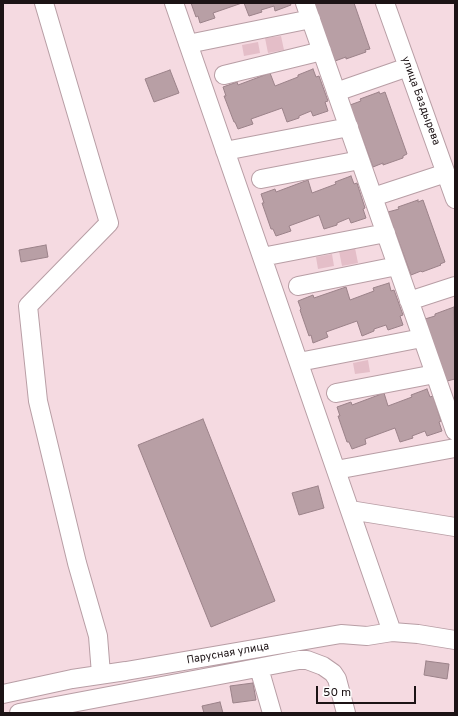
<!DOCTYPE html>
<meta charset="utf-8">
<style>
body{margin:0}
#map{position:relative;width:458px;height:716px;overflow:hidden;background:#f5dae1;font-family:Overpass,sans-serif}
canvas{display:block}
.frame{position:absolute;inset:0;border:4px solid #1c1315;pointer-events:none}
.scale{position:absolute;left:316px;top:686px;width:100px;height:18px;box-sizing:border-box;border:2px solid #1c1315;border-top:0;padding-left:5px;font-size:12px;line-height:14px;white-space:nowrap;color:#1c1315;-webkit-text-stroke:3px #fff;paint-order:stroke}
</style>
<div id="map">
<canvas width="458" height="716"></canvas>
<div class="frame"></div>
<div class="scale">50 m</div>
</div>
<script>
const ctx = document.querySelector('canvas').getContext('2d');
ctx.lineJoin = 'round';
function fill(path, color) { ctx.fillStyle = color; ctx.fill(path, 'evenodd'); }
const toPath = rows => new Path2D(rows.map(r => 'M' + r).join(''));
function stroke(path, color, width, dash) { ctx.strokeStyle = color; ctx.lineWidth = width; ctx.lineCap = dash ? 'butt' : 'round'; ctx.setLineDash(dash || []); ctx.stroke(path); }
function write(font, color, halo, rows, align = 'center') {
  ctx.font = font + ' Overpass,sans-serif'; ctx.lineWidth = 4; ctx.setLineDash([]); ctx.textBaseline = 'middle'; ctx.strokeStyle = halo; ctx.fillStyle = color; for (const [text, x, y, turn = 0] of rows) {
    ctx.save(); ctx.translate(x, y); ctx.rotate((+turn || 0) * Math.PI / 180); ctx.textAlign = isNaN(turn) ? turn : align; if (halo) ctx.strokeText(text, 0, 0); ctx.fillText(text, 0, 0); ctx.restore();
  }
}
const green = toPath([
 [281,36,284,50,268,53,265,38],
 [258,42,260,53,244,56,242,45],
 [355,248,358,263,342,266,339,251],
 [332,254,334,266,318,269,316,257],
 [368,360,370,372,355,374,353,363]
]);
const building = toPath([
 [191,3,242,3,213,13,215,18,200,23,198,16,196,17,191,3],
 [244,3,290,3,291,5,275,11,274,6,261,10,262,12,249,16,244,3],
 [314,3,354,3,370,49,365,50,366,52,346,59,346,57,335,61,314,3],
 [313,69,316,77,319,76,328,101,325,102,328,111,313,116,311,111,299,116,299,118,287,122,282,108,251,119,253,124,238,129,235,122,234,122,224,96,226,96,223,87,237,82,238,85,270,73,275,86,298,77,298,75,313,69],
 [170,70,179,93,154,102,145,79,170,70],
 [379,92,380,94,385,92,407,154,403,156,403,158,383,165,383,163,373,167,350,105,361,101,360,99,379,92],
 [351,176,354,184,357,183,365,208,363,209,366,218,351,223,349,218,337,223,337,225,324,229,319,215,289,226,291,231,276,236,273,229,271,229,262,203,264,203,261,194,275,189,276,192,308,180,312,193,336,184,335,182,351,176],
 [418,200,418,202,423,200,445,262,440,264,441,265,422,272,421,271,411,275,388,212,399,209,398,207,418,200],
 [46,245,48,257,21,262,19,250,46,245],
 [389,283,391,291,394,290,403,315,400,316,403,325,388,330,386,325,374,329,374,331,362,336,357,321,326,332,328,337,313,343,311,335,309,336,300,310,301,309,298,301,313,295,314,298,346,287,350,300,374,291,373,288,389,283],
 [454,307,455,379,447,381,425,319,435,316,435,314,454,307],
 [427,389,430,397,433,396,441,421,439,422,442,431,427,436,425,431,412,436,413,438,400,442,395,428,365,439,366,444,352,449,349,442,347,442,338,416,340,416,337,407,351,402,352,405,384,393,388,406,412,397,411,395,427,389],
 [203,419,275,601,211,627,138,445,203,419],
 [318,486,324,508,299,515,292,493,318,486],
 [426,661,449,664,447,679,424,675,426,661],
 [253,683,256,700,233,703,230,686,253,683],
 [220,702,223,713,204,713,202,706,220,702]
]);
const minor = toPath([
 [44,3,109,223,28,306,38,401,77,563,98,636,101,674],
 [174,3,392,632],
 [305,3,455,431],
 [385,3,455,199],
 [188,44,311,19],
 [224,75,322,51],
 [336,92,408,67],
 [225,151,349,127],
 [261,179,360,160],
 [373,197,446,173],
 [262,257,386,233],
 [298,286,397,266],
 [409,301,455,286],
 [299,362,422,338],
 [336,393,435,374],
 [336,470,455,448],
 [350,510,455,527],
 [259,668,272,713],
 [3,694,72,679,126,671,341,634,367,636,392,632,418,634,455,640],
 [19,713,299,660,307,660,323,666,333,673,337,679,346,713]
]);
const streetNames = [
 ["улица Баздырева",420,101,70],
 ["Парусная улица",228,654,-10]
];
fill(green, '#e4bec8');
fill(building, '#b89fa5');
stroke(building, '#9b8289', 1);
stroke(minor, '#b89ea5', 20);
stroke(minor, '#fff', 18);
write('11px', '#1c1315', '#fff', streetNames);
</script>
